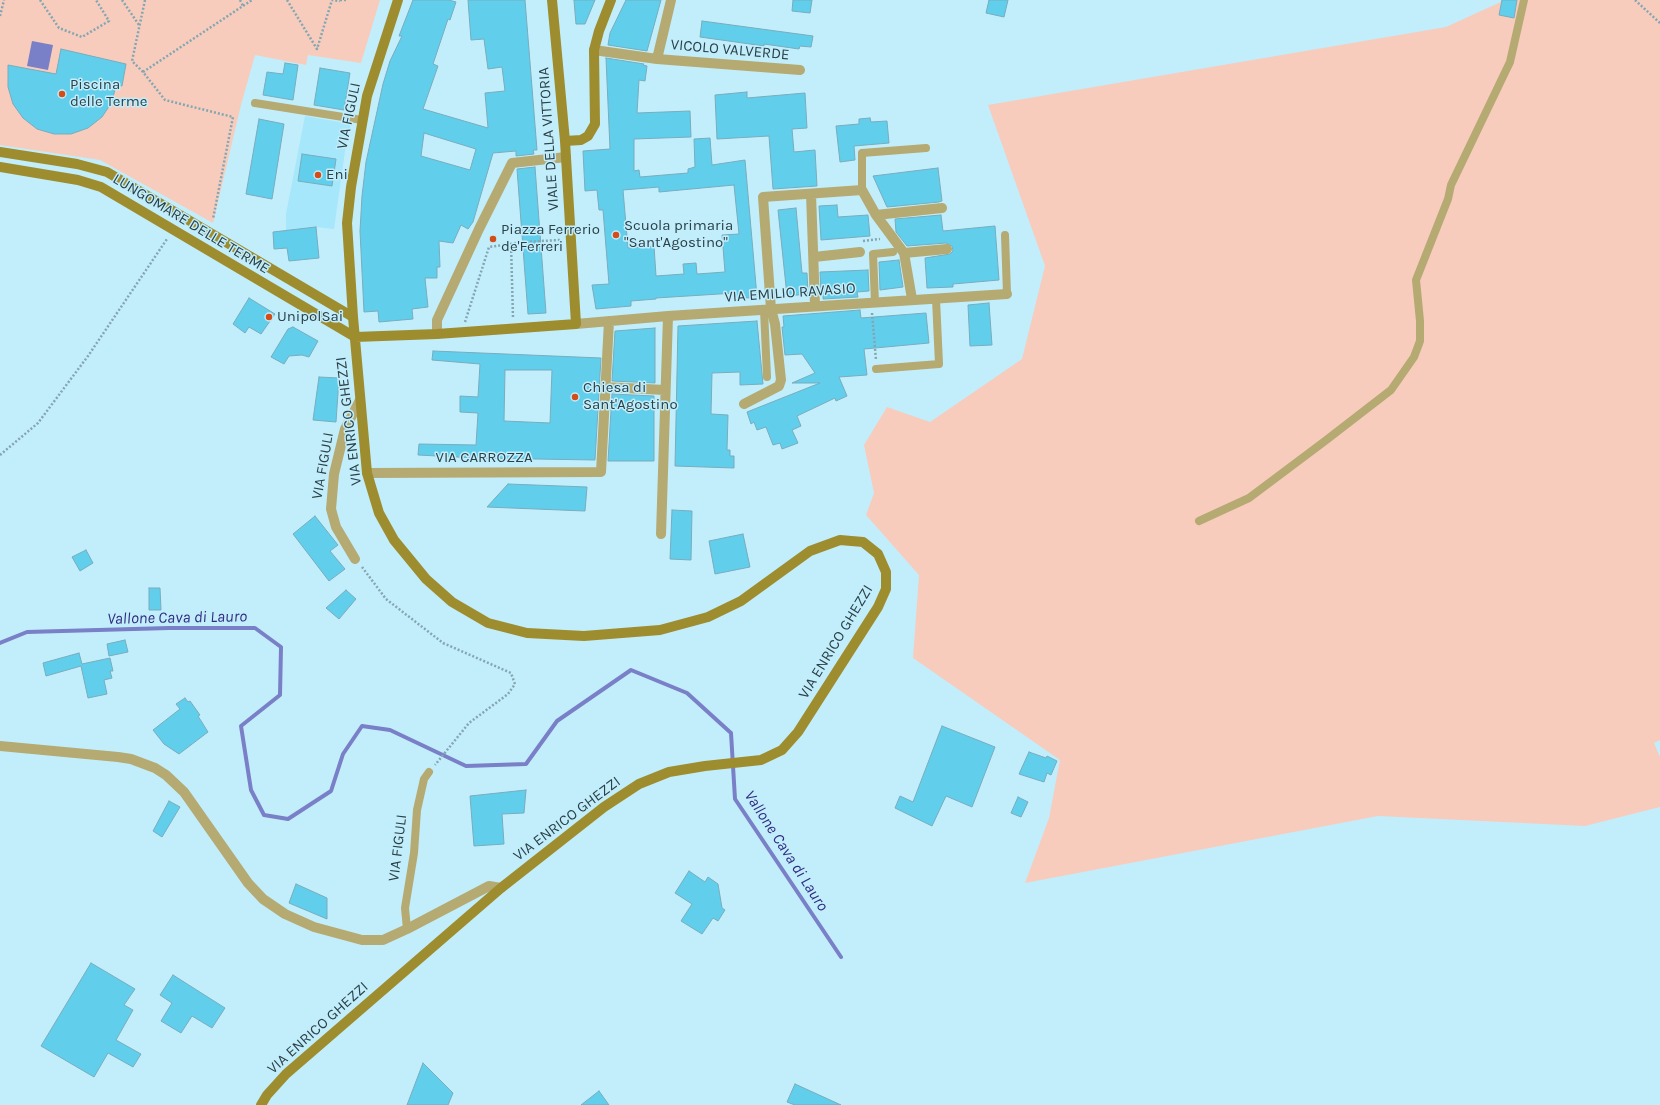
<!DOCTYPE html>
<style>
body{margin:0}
canvas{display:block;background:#c2edfb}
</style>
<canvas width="1660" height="1105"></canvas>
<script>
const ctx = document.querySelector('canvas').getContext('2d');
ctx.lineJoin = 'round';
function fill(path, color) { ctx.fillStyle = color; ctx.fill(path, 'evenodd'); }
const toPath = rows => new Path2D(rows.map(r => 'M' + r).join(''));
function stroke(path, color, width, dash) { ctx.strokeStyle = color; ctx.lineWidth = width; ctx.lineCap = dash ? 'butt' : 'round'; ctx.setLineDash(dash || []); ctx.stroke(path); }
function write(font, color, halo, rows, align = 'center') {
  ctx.font = font + ' Karla,sans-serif'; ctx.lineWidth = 3; ctx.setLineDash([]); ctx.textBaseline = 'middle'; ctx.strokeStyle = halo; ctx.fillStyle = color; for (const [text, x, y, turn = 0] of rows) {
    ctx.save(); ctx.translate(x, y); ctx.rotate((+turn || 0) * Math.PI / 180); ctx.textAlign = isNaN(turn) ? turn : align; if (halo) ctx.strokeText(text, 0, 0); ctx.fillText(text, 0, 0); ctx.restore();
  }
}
const built = toPath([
 [305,116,351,124,347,137,334,229,316,227,286,231,286,214]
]);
const green = toPath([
 [0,0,380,0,361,63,308,55,306,65,255,55,241,105,213,223,100,160,0,145],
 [1505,0,1660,0,1660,740,1654,743,1660,757,1660,807,1585,826,1378,816,1025,883,1049,818,1060,760,913,658,919,575,866,515,874,493,864,445,887,407,930,422,1022,359,1045,266,988,105,1446,27]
]);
const water = toPath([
 [32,41,53,45,48,70,27,66]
]);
const stream = toPath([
 [0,643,27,632,169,628,255,628,281,647,280,695,241,726,251,790,264,815,288,819,331,791,343,754,362,726,390,730,466,766,526,764,557,721,631,670,687,693,731,733,735,799,841,957]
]);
const building = toPath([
 [413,0,449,0,456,2,450,20,448,19,433,64,438,66,423,109,488,128,485,93,505,91,502,67,488,69,484,39,471,40,468,0,525,0,537,150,533,150,534,154,516,156,516,151,493,153,473,222,468,229,461,225,453,243,439,241,440,267,437,267,437,278,425,278,428,307,412,309,413,319,379,322,378,311,364,312,360,231,362,196,366,162,383,84,390,61,402,36,399,36,413,0],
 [424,133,476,149,470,170,421,156,424,133],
 [574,0,595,0,585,24,576,24,574,0],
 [626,0,661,0,647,51,608,45,610,33,626,0],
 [793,0,812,0,810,13,792,11,793,0],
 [989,0,1008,0,1004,17,986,13,989,0],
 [1502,0,1517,0,1514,18,1499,15,1502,0],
 [702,21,813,36,811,47,800,46,799,49,764,44,764,46,700,37,702,21],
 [61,49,126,64,122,86,116,85,112,102,102,117,88,128,71,134,54,134,37,129,23,118,13,104,8,87,8,65,56,74,61,49],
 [606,58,644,64,643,65,647,66,645,81,639,80,637,113,690,111,691,137,634,139,634,171,639,170,640,177,688,173,688,169,695,167,694,139,710,138,712,165,745,160,757,297,736,299,735,293,656,298,656,299,631,301,631,306,596,309,592,285,609,284,603,210,599,210,597,190,585,191,583,151,610,149,606,58],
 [734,185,739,234,722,235,725,272,697,274,696,263,683,264,684,274,656,276,654,246,628,248,623,190,659,187,659,192,734,185],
 [285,63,298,65,293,100,263,95,267,72,283,74,285,63],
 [320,68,350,73,344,110,314,105,320,68],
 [747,92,747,98,805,93,807,128,792,129,794,152,815,150,817,186,773,189,769,136,717,139,715,95,747,92],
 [870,118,871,122,887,121,889,143,854,146,855,160,840,162,836,126,859,124,859,119,870,118],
 [259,119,284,124,272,199,246,194,259,119],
 [302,154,336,159,332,186,298,181,302,154],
 [535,167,546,313,528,314,517,169,535,167],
 [938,168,942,201,939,202,887,207,873,176,938,168],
 [837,205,838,217,868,215,870,236,821,240,819,206,837,205],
 [796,208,802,273,807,273,808,294,787,296,778,210,796,208],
 [941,215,943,231,995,226,999,280,953,284,953,287,927,288,925,258,950,254,953,251,952,246,946,243,907,246,896,232,895,219,941,215],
 [316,227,319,258,289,261,287,248,274,249,273,232,316,227],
 [899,260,903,287,880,290,879,262,899,260],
 [868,270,869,291,857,292,858,297,823,299,823,292,821,292,820,272,868,270],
 [249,298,275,314,261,334,249,327,245,333,233,324,249,298],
 [989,303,992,345,970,346,968,305,989,303],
 [860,310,861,318,926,313,929,343,864,349,867,375,839,377,847,396,836,401,835,398,797,416,801,426,792,430,798,443,782,449,780,443,773,445,766,427,757,430,754,422,751,424,747,412,820,383,792,383,815,373,802,354,785,355,782,327,784,327,783,316,860,310],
 [757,321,763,384,740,385,740,372,712,373,711,414,728,415,727,450,730,450,730,456,734,456,734,468,675,466,678,326,757,321],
 [293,327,318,341,309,357,302,355,289,356,284,364,271,357,288,329,293,327],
 [655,328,655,383,612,381,615,331,655,328],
 [433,351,601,358,595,460,476,458,418,455,419,444,476,445,478,413,460,412,460,396,478,397,480,364,432,360,433,351],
 [505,370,552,370,550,423,504,421,505,370],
 [319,377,339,378,336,422,313,420,319,377],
 [612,394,654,396,654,461,608,461,612,394],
 [508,484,587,487,585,511,487,507,508,484],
 [672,510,692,511,691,560,670,559,672,510],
 [315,516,338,545,330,551,345,569,329,581,293,534,315,516],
 [743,534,750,567,715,574,709,541,743,534],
 [86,550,93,563,80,571,72,557,86,550],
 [149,588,160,588,161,610,149,610,149,588],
 [346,590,356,599,339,619,326,608,346,590],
 [125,640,128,652,109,656,107,644,125,640],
 [79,653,82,664,110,658,113,671,110,671,112,678,104,680,107,694,88,698,81,666,46,676,43,663,79,653],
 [185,698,188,702,190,701,200,715,198,716,208,732,179,754,164,744,153,730,180,709,176,704,185,698],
 [942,726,995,747,972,807,946,796,932,826,895,808,900,796,913,802,942,726],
 [1029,752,1046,758,1047,756,1057,761,1051,775,1047,773,1044,782,1019,774,1029,752],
 [526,790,524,813,502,814,504,844,474,846,470,796,526,790],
 [1018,797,1028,802,1021,817,1011,813,1018,797],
 [169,801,180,807,162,837,153,831,169,801],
 [689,871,705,882,708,877,718,884,722,908,725,910,718,921,713,918,702,934,681,921,692,904,675,893,689,871],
 [296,884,327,898,327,919,289,903,296,884],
 [91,963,135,989,124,1005,133,1010,116,1040,141,1054,133,1067,108,1053,94,1077,41,1046,91,963],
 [173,975,225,1008,212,1028,192,1016,181,1033,161,1021,172,1003,160,995,173,975],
 [423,1063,453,1093,448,1105,407,1105,423,1063],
 [795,1084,841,1105,795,1105,787,1102,795,1084],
 [599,1091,609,1105,581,1105,599,1091]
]);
const path = toPath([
 [40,0,59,28,82,37,109,21,96,0],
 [122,0,139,25],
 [145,0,132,61,143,72,165,100,233,117,213,219],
 [240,0,243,6],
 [287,0,317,49,332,0,340,1],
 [340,0,346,0],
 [1635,0,1660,23],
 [0,16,4,0],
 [143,72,252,0],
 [863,241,880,239],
 [511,243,513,318],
 [872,313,876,360],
 [465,322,489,247,523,242,560,240],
 [0,455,38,423,88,356,167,239],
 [362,567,386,599,443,643,511,673,515,684,508,694,469,723,435,765]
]);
const lane = toPath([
 [255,103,362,120],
 [862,190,862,153,926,148],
 [1005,235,1007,294],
 [875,302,873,254,893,252],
 [764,310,767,377],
 [876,369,939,364,936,299],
 [1199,521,1249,498,1325,441,1391,390,1414,357,1420,341,1420,321,1416,280,1448,199,1451,185,1510,62,1524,0],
 [407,929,405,908,414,853,417,810,424,779,429,772]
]);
const street = toPath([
 [594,50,657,59,800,70],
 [657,59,671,0],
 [811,194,815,306],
 [876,215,942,208],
 [904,253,947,249],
 [814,257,860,252],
 [576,324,668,316,1007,294],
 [437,334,437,320,479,229,512,163,566,157],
 [605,387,665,390],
 [744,404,779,386,781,380,775,324,771,309,763,197,862,190,876,215,904,253,912,299],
 [367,473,601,472,609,321],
 [661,534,668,316],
 [355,559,336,527,331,509,334,474,345,429,360,400],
 [0,746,118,757,131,759,155,768,166,775,184,792,248,883,263,899,285,914,314,927,362,940,383,940,407,929,489,886,501,888]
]);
const secondary = toPath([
 [565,141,581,140,588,136,595,124,594,50,599,31,611,0],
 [0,152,77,164,107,172,353,317],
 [0,167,78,180,101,187,355,337],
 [355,337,437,334,576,324,565,141,552,0],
 [261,1105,267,1095,286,1074,501,888,604,807,639,784,669,772,705,766,761,760,782,750,798,732,878,607,886,589,886,572,878,554,863,542,840,540,810,551,741,601,708,617,660,630,584,636,527,633,488,623,452,602,426,579,394,540,379,513,367,473,353,317,347,223,351,187,367,96,398,0]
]);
const markers = [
 [62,94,4,"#d44d18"],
 [318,175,4,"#d44d18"],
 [616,235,4,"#d44d18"],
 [493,239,4,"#d44d18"],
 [269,317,4,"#d44d18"],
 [575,397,4,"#d44d18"]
];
const streetNames = [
 ["VICOLO VALVERDE",730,50,5],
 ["VIA FIGULI",349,116,-78],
 ["VIALE DELLA VITTORIA",549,139,-94],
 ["LUNGOMARE DELLE TERME",191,224,31],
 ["VIA EMILIO RAVASIO",790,293,-4],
 ["VIA ENRICO GHEZZI",349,421,-97],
 ["VIA CARROZZA",484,458],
 ["VIA FIGULI",323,466,-80],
 ["VIA ENRICO GHEZZI",836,642,-59],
 ["VIA ENRICO GHEZZI",567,819,-37],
 ["VIA FIGULI",398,848,-83],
 ["VIA ENRICO GHEZZI",318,1028,-42]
];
const poiNames = [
 ["Piscina",70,85],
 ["delle Terme",70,102],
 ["Eni",326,175],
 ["Scuola primaria",624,226],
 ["\"Sant'Agostino\"",624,243],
 ["Piazza Ferrerio",501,230],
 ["de'Ferreri",501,247],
 ["UnipolSai",277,317],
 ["Chiesa di",583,388],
 ["Sant'Agostino",583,405]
];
const waterNames = [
 ["Vallone Cava di Lauro",177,618,-1],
 ["Vallone Cava di Lauro",786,851,57]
];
fill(built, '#a6e7fb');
fill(green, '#f8ccbd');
fill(water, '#7980c7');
stroke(stream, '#7980c7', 4);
fill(building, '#61ceec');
stroke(building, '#78adbd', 1);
stroke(path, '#83a6b1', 2.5, [2, 2]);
stroke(lane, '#b5aa72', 8);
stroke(street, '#b5aa72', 10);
stroke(secondary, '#9e8d2e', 10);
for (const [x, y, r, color] of markers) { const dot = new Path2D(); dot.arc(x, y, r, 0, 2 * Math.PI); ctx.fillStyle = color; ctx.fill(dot); stroke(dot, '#c2edfb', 1.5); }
write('15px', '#2a4148', '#c2edfb', streetNames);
write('15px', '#2a4148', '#c2edfb', poiNames, 'left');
write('italic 16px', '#302c81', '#c2edfb', waterNames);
</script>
